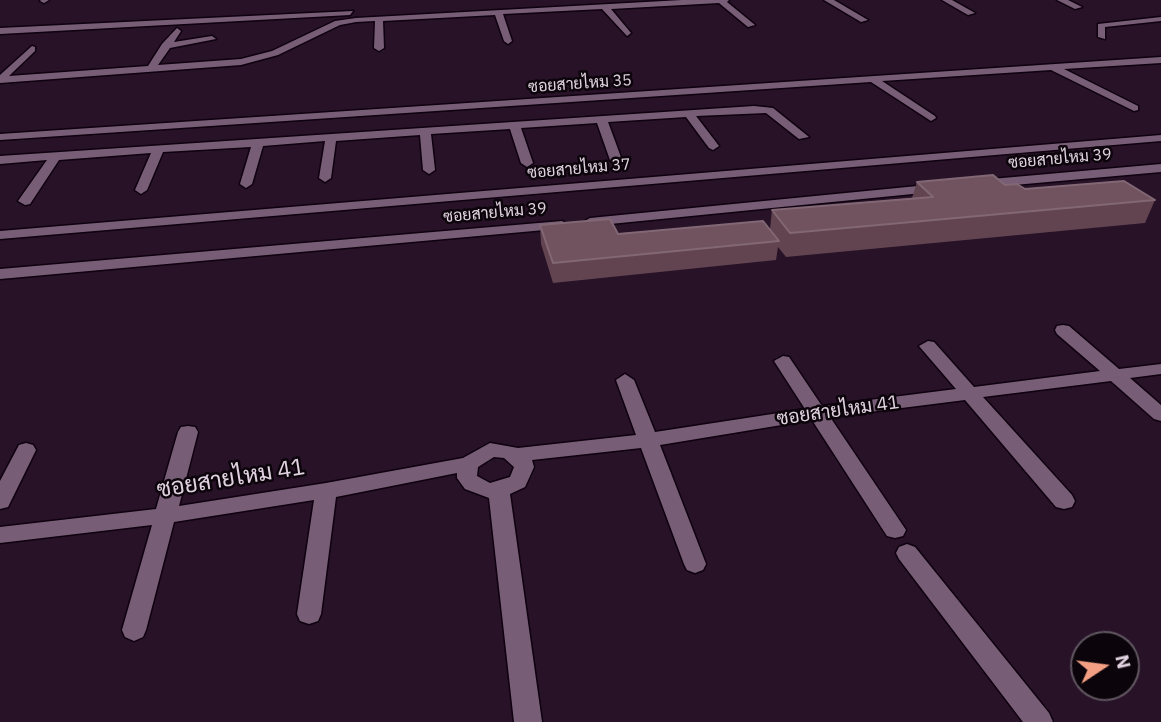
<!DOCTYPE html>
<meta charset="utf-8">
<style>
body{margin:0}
#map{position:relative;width:1161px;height:722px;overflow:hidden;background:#271227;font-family:"IBM Plex Sans",sans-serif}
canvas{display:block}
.north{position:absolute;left:1070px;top:631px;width:70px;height:70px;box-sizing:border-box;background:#0b040a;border:2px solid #605660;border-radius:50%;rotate:77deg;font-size:19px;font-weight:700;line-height:28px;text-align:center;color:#e0d2e0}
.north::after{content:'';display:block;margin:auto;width:24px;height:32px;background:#f39f83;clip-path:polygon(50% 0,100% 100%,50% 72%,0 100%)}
</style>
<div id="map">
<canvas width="1161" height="722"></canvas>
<div class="north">N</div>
</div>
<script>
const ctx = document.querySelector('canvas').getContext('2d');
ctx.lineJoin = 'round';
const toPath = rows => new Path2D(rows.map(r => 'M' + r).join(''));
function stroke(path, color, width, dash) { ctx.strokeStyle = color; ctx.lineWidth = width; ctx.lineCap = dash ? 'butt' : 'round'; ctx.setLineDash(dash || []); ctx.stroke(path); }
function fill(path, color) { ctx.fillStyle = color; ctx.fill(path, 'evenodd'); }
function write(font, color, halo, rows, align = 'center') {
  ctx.font = font + ' "IBM Plex Sans",Sarabun,sans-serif'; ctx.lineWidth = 5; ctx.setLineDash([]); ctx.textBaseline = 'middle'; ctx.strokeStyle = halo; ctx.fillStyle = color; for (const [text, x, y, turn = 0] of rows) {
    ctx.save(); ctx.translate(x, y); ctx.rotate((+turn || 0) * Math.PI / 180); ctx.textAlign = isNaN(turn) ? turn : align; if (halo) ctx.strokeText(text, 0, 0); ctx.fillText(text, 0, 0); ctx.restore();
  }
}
const minor = toPath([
 [49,0,44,3,40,1,41,0,49,0],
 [682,0,729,0,727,2,755,25,748,27,719,3,611,9,631,33,627,36,602,9,503,14,512,41,508,44,504,41,495,15,383,21,384,48,379,51,374,48,375,21,356,22,340,25,278,55,241,65,0,83,0,75,32,46,35,47,35,51,9,76,148,66,162,44,177,28,181,31,174,42,212,36,216,39,170,48,158,65,241,59,272,51,335,21,356,18,682,0],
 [824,0,834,0,868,20,861,22,824,0],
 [942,0,952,0,975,13,968,15,942,0],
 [1057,0,1068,0,1082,7,1075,9,1057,0],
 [353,11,350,15,0,34,0,28,353,11],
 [1161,17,1161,21,1105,27,1105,39,1098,37,1098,24,1161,17],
 [1161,57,1161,63,1064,69,1138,106,1138,110,1134,111,1051,70,882,81,935,116,936,118,931,121,871,82,0,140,0,134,1161,57],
 [754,106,773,108,809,137,799,139,766,113,696,116,719,146,713,150,709,148,686,117,608,122,622,160,616,164,610,160,597,123,521,128,533,163,527,167,521,163,510,129,431,134,435,170,429,174,423,170,420,135,336,141,331,178,325,182,319,178,325,141,263,146,252,184,246,188,240,184,251,147,163,152,147,190,141,194,135,190,151,153,59,160,30,204,25,205,18,201,47,160,0,164,0,156,754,106],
 [1161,135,1161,141,0,239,0,231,1161,135],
 [1161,164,1161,172,980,188,974,184,980,180,1161,164],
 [938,184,943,185,943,191,590,226,583,222,590,218,938,184],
 [562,221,569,225,567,228,0,279,0,269,562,221],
 [1063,325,1069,326,1119,369,1161,364,1161,374,1130,378,1161,405,1161,421,1154,419,1111,381,983,397,1072,495,1075,501,1072,507,1064,509,1056,507,965,400,830,417,906,530,903,536,895,538,887,536,812,420,660,445,706,564,703,570,695,573,687,570,684,564,641,448,532,460,534,467,525,487,510,494,542,722,514,722,489,498,465,489,457,478,457,473,336,497,321,614,318,621,309,624,300,621,297,614,314,500,174,522,146,630,143,637,134,641,125,637,122,630,152,525,0,543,0,527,156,509,178,432,181,427,188,426,195,427,198,432,179,506,326,483,463,458,490,443,518,448,636,435,616,380,625,374,634,380,655,432,805,409,774,361,783,356,789,357,822,406,956,389,919,346,928,341,934,342,974,387,1100,371,1057,334,1055,330,1057,326,1063,325],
 [494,457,504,458,514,467,510,477,490,483,477,476,478,467,494,457],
 [26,443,33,445,36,450,8,507,0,509,0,481,19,445,26,443],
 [907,544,915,547,1049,713,1053,722,1023,722,899,559,896,553,899,547,907,544]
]);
const wall = toPath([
 [917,182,1005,185,1025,189,1155,200,1145,223,786,257,778,247,776,260,553,283,541,244,540,225,618,234,770,229,772,210,912,198]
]);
const building = toPath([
 [993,175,1005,185,1017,184,1025,189,1124,181,1155,200,790,233,772,210,933,197,917,182,993,175],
 [610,219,618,234,763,221,779,241,553,263,540,225,610,219]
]);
const farStreetnames = [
 ["ซอยสายไหม 35",580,84,-4],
 ["ซอยสายไหม 39",1060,159,-5],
 ["ซอยสายไหม 37",579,169,-5],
 ["ซอยสายไหม 39",495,213,-5]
];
const streetNames = [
 ["ซอยสายไหม 41",838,411,-8]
];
const nearStreetnames = [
 ["ซอยสายไหม 41",231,479,-9]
];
stroke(minor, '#0f010f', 3);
fill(minor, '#775e76');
fill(wall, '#624450');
fill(building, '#70535f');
stroke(building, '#826774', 2);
write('16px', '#e0d2e0', '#0b040a', farStreetnames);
write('19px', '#e0d2e0', '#0b040a', streetNames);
write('23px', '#e0d2e0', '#0b040a', nearStreetnames);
</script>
